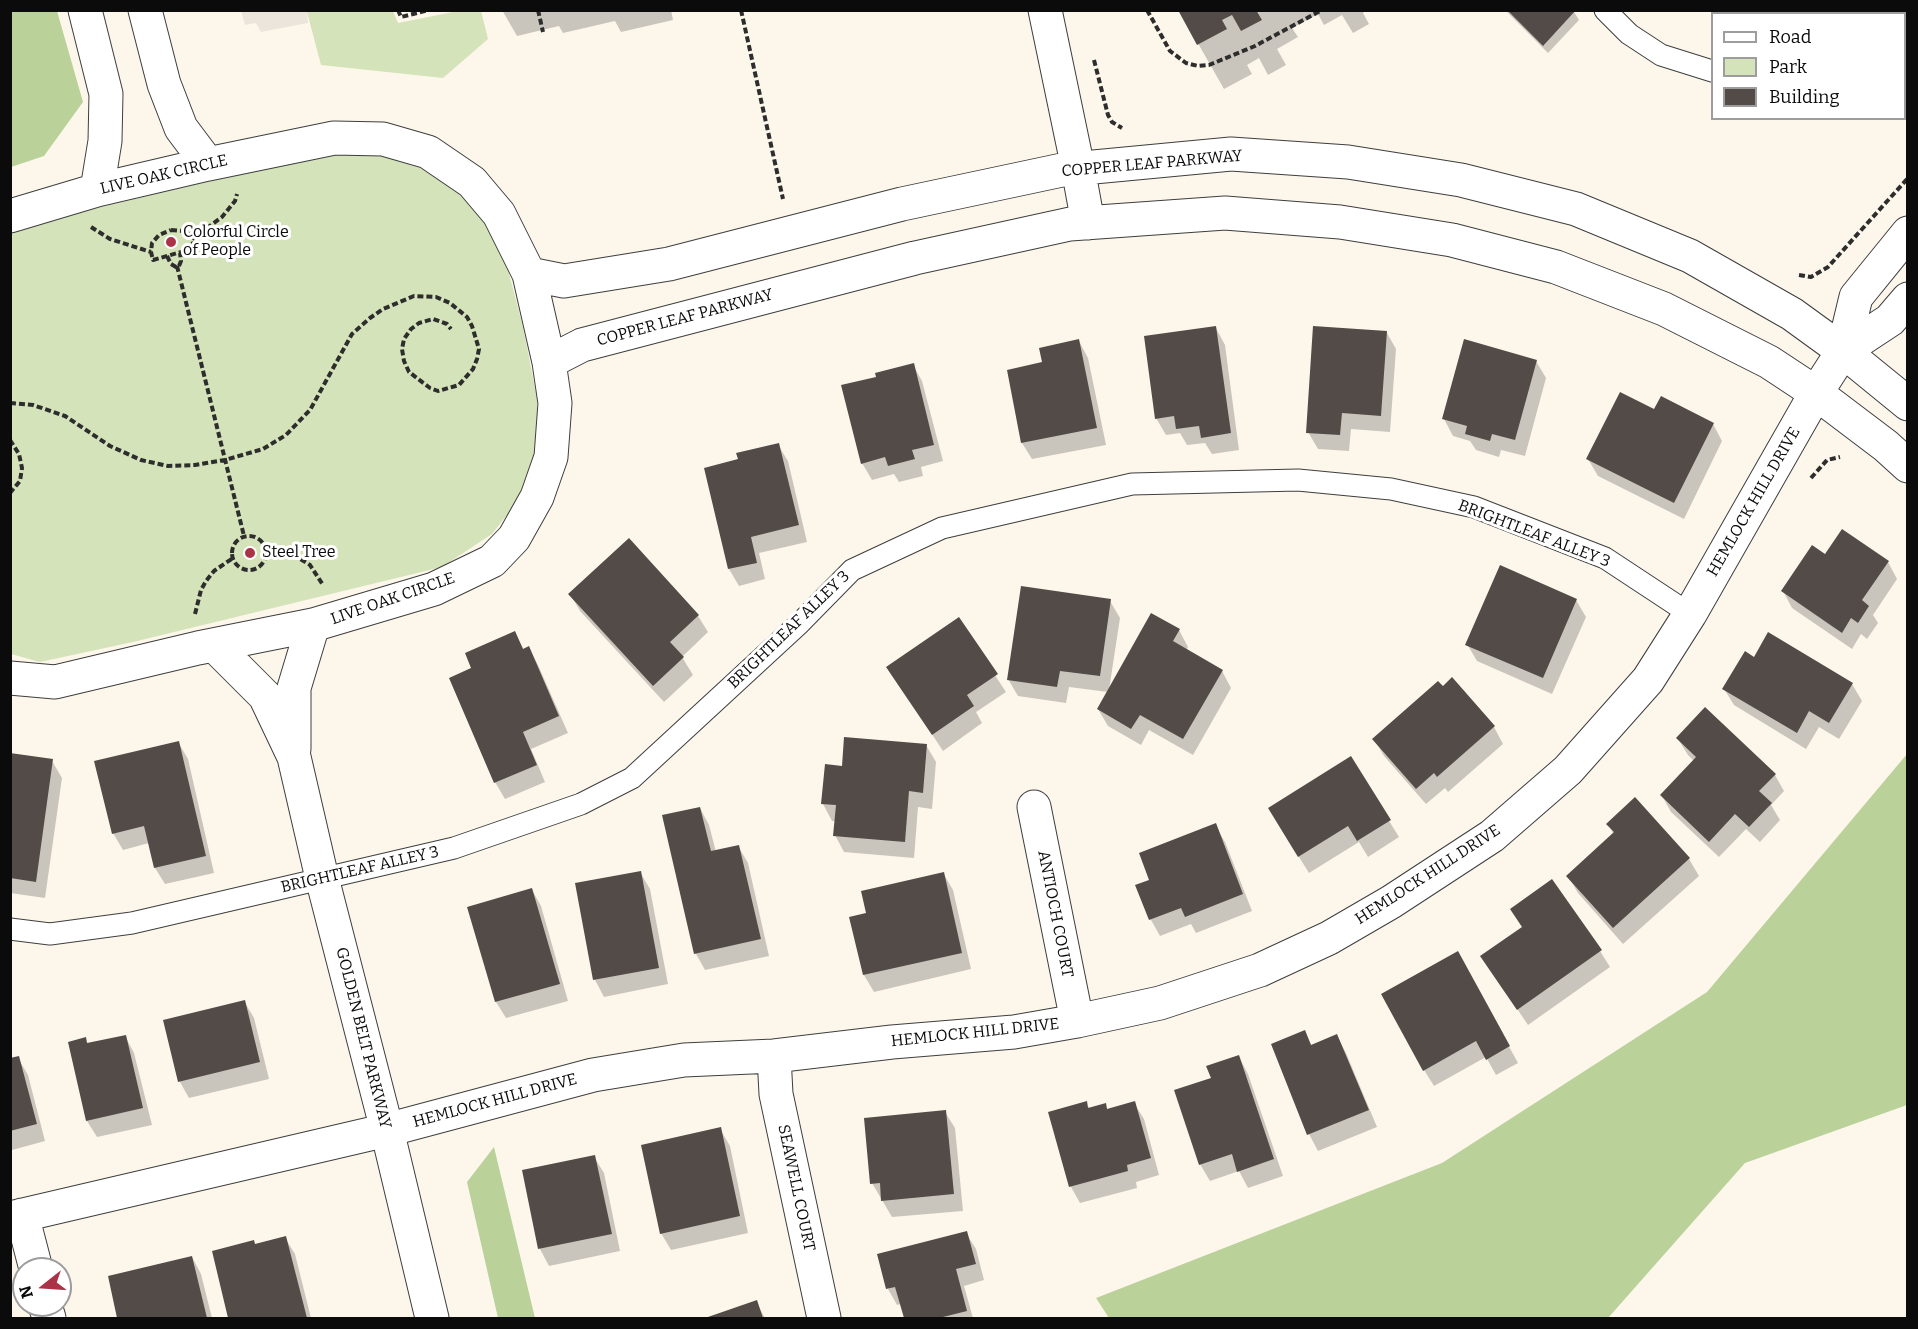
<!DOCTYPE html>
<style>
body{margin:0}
#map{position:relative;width:1918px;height:1329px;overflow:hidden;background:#fdf7eb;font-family:Bitter,serif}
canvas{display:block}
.frame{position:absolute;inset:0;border:12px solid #0b0b0b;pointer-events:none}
.legend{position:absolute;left:1711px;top:12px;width:195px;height:108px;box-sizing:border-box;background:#fff;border:2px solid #9d9d9d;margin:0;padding:8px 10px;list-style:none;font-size:18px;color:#0b0b0b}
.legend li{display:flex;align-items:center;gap:12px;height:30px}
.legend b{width:30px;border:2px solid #9d9d9d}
.north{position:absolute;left:12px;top:1257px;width:60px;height:60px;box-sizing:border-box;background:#fff;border:2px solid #9d9d9d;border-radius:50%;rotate:253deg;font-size:16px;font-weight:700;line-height:24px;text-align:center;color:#0b0b0b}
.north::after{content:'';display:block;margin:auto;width:21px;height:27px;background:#aa3348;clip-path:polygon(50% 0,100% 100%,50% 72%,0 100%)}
</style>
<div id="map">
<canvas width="1918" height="1329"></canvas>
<div class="frame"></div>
<ul class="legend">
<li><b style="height:8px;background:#fff"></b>Road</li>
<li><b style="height:16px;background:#d4e3b9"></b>Park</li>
<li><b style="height:16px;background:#524b48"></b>Building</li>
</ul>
<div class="north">N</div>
</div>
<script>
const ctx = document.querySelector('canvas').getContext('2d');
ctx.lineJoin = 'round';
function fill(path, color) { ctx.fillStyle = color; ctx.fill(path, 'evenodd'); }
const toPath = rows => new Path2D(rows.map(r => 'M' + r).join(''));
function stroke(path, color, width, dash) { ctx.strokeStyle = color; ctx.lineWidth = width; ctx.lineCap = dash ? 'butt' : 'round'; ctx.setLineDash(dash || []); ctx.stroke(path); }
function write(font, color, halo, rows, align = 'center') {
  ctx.font = font + ' Bitter,serif'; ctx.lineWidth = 6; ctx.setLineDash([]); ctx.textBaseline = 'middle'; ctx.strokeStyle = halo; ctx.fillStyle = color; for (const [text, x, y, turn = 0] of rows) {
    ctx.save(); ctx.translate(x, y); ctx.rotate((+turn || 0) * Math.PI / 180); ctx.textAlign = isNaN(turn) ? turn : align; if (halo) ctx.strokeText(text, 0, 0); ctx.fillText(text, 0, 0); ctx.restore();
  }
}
const green = toPath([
 [314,10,393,11,398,23,458,11,481,11,488,39,443,78,321,65,307,12],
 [358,149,449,177,483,218,506,262,523,327,537,398,537,452,521,497,492,534,442,567,133,642,40,662,11,654,10,229,210,181]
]);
const forest = toPath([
 [11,10,57,11,83,102,44,156,11,167],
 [1907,754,1907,1105,1745,1163,1608,1318,1109,1318,1096,1298,1442,1163,1707,992],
 [494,1147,535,1318,498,1318,467,1182]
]);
const plaza = toPath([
 [241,11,241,10,314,11,307,12,308,23,261,32,256,23,245,25]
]);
const shadow = toPath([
 [502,10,671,10,673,20,621,32,615,21,563,33,559,26,517,36],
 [1179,10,1367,10,1363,13,1369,24,1353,33,1342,15,1324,25,1318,14,1292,28,1298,37,1277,49,1286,65,1268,75,1259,58,1247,65,1252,74,1224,89],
 [1505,10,1573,10,1579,20,1548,53],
 [1710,10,1735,10,1732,14,1713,14],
 [1741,10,1795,10,1792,14,1744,14],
 [1216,328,1225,345,1239,450,1212,454,1205,443,1187,445,1180,433,1166,435,1156,418],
 [1387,333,1396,349,1390,432,1351,429,1349,451,1318,449,1308,432],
 [1079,341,1088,358,1106,445,1032,459,1022,443,1044,364],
 [1536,361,1546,378,1525,456,1501,450,1499,457,1476,450,1470,441,1453,436,1444,419],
 [913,365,922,381,943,461,921,467,923,476,899,482,894,474,872,480,862,463,878,378],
 [1655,411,1713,424,1722,441,1684,519,1598,476,1588,459],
 [778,445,788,461,807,542,759,553,765,579,739,586,729,569,706,469,739,461],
 [1826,556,1888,562,1897,579,1873,615,1878,623,1867,639,1861,634,1852,649,1792,608,1783,591],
 [570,594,698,616,708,632,682,657,693,675,664,702,580,611],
 [1576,600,1586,617,1552,694,1477,661,1467,644],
 [1110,601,1120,618,1109,690,1179,630,1188,647,1187,650,1222,671,1231,688,1193,755,1149,730,1141,745,1108,726,1098,709,1108,692,1069,687,1066,703,1018,696,1008,679],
 [958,619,1006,692,976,712,982,723,943,751,888,667],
 [514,633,524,650,529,648,538,665,568,733,531,749,545,782,505,799,495,782,473,669],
 [1754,659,1852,684,1862,701,1839,739,1819,727,1806,749,1734,705,1724,689],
 [1494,727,1503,744,1448,792,1445,788,1426,804,1384,756,1374,739],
 [1678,739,1775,775,1784,791,1771,805,1780,820,1760,842,1746,829,1719,857,1671,812,1662,796,1694,761,1688,755],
 [178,742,188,759,214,873,165,884,155,868,149,843,123,850,113,833],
 [926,745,936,762,932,809,918,807,914,858,844,852,835,835,836,821,832,821,823,804],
 [10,755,52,761,62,778,45,898,10,893],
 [1350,758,1399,837,1368,857,1359,842,1309,873,1279,825],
 [1635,799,1689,859,1699,876,1623,944,1578,893,1568,876,1614,835,1608,824],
 [700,808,709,825,716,852,738,846,748,863,769,956,705,970,696,954],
 [1215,825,1225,842,1252,911,1196,933,1191,924,1160,936,1151,920,1137,886,1151,881],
 [640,872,650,889,668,984,604,997,595,980,576,884],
 [943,873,953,890,971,969,874,992,864,975,851,918,868,914],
 [532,890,541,906,568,1001,506,1018,496,1002,469,908],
 [1600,951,1610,967,1528,1025,1482,957],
 [1467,970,1518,1063,1496,1075,1486,1057,1434,1086,1424,1070],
 [244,1001,254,1018,269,1079,189,1098,180,1082,165,1021],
 [1304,1032,1312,1046,1337,1036,1346,1053,1377,1127,1318,1151,1309,1134],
 [125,1036,134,1053,152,1125,97,1137,87,1121,69,1043,85,1039,89,1045],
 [1239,1057,1248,1074,1283,1176,1248,1188,1239,1171,1210,1181,1200,1164,1212,1079],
 [18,1058,28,1075,45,1141,12,1150,10,1060],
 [1086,1103,1090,1109,1105,1105,1108,1110,1134,1103,1144,1119,1159,1175,1136,1182,1137,1188,1080,1203,1071,1187,1050,1113],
 [945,1112,955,1128,963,1211,892,1217,872,1183],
 [720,1129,730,1146,748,1233,671,1250,661,1233],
 [594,1157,604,1173,620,1251,549,1266,540,1249,523,1172],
 [966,1233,976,1249,984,1280,964,1286,973,1318,905,1318,901,1304,897,1305,888,1289],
 [285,1238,295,1254,311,1318,230,1318,213,1252,255,1245],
 [192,1257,201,1274,212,1318,119,1318,110,1277],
 [756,1302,765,1318,709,1318]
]);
const building = toPath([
 [1178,10,1256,10,1262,20,1241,31,1232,15,1222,20,1227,29,1197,45],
 [1507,10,1576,10,1543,46],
 [1216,326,1231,433,1201,438,1199,426,1176,429,1174,416,1155,419,1144,336],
 [1313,326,1387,331,1381,416,1342,413,1340,435,1306,433],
 [1079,339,1097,428,1021,443,1007,370,1042,362,1039,348],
 [1464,339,1537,360,1515,440,1492,434,1490,441,1465,434,1467,426,1442,419],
 [914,363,934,445,912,450,915,459,888,466,885,457,861,464,841,385,876,377,875,373],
 [1620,392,1654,409,1661,396,1714,423,1674,503,1586,459],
 [779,443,799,525,751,537,757,563,728,569,704,468,738,459,736,453],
 [1842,529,1889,561,1862,600,1869,606,1858,623,1851,618,1842,633,1781,591,1812,545,1825,554],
 [629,538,699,615,670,642,684,657,653,686,568,594],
 [1500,565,1577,599,1543,678,1465,645],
 [1021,586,1111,599,1100,676,1060,671,1057,687,1007,680],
 [1151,613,1180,629,1173,641,1223,670,1183,739,1140,715,1131,729,1097,709],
 [959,617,998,674,967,695,974,706,932,735,886,667],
 [515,631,523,649,529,646,559,716,523,732,537,765,494,783,449,678,471,668,465,653],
 [1768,632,1853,683,1829,723,1809,711,1797,733,1722,689,1745,651,1754,657],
 [1452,677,1495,726,1437,777,1434,773,1416,789,1372,739,1438,681,1443,686],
 [1705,707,1776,774,1759,791,1772,803,1749,827,1735,814,1709,842,1660,795,1696,757,1676,738],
 [844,737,927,744,923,793,909,791,905,842,833,836,836,805,821,804,825,764,842,766],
 [179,741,206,856,154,868,144,826,112,834,94,761],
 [10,753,53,759,36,882,10,878],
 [1351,756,1391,820,1357,841,1348,826,1298,857,1268,808],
 [1635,797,1690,858,1613,928,1566,876,1614,832,1606,824],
 [700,807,711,851,739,845,761,939,694,954,662,815],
 [1216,823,1243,894,1185,917,1181,908,1149,920,1135,885,1149,880,1139,853],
 [641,871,659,968,593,980,575,883],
 [944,872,962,953,863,975,849,917,866,913,861,891],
 [1552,879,1602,950,1517,1010,1480,956,1522,927,1510,909],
 [532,888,560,984,495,1002,467,907],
 [1458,951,1510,1046,1486,1060,1476,1041,1423,1071,1381,994],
 [245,1000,260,1062,178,1082,163,1020],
 [1305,1030,1311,1045,1337,1034,1369,1110,1307,1135,1271,1044],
 [126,1035,143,1108,86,1121,68,1042,86,1037,87,1043],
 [1239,1055,1274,1159,1237,1172,1232,1154,1199,1165,1174,1090,1211,1078,1206,1066],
 [19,1056,37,1124,10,1131,10,1058],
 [1087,1101,1088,1108,1106,1103,1107,1109,1135,1101,1151,1158,1127,1165,1128,1171,1069,1187,1048,1112],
 [946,1110,954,1194,881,1201,880,1183,870,1184,864,1118],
 [721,1127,740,1216,660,1234,641,1145],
 [595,1155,612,1234,538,1249,522,1170],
 [967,1231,976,1264,956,1269,967,1311,939,1318,904,1318,895,1287,886,1289,877,1254],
 [286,1236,307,1318,228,1318,212,1251,254,1240,255,1244],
 [192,1256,207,1318,117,1318,108,1276],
 [757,1300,763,1318,705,1318]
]);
const path = toPath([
 [398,10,401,17,429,10],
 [538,10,543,32],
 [741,10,783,199],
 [1147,10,1170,51,1186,63,1198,66,1209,65,1255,46,1322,10],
 [1094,60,1108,115,1112,122,1122,128],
 [91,227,110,239,151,252],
 [171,230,184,231,190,235,195,248,153,260,151,252,152,243,159,235,171,230],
 [192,239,222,217,235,201,237,194],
 [167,256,171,264,176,267,179,266,181,261,180,253],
 [177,266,244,536],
 [1799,275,1811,277,1828,267,1908,178],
 [10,403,33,405,65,416,110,446,141,460,168,466,195,465,225,460,263,449,286,435,310,410,352,334,370,318,383,309,414,296,436,297,450,303,467,317,472,326,479,349,477,359,473,369,459,385,438,391,430,388,409,372,404,361,402,349,404,339,411,329,419,323,433,319,447,324,451,329],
 [10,440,19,454,22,468,20,481,10,493],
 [1811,478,1827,460,1840,457],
 '232 553a17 17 0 1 1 34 0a17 17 0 1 1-34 0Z',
 [266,551,293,555,302,560,310,565,323,585],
 [195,614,201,590,206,581,214,571,233,558]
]);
const lane = toPath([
 [1605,10,1629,34,1661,55,1712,71],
 [1904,29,1908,26],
 [10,929,50,934,132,923,454,848,581,804,632,778,800,623,852,570,942,528,1132,484,1298,480,1391,489,1474,507,1605,558,1690,614]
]);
const street = toPath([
 [85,10,106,94,105,141,97,190],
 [145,10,164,84,181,128,208,164],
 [1045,10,1078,168,1088,223],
 [10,216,97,190,208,164,334,138,383,139,428,152,472,182,499,214,529,274,549,362,555,403,551,457,537,497,514,538,492,561,434,589,313,625,198,648,55,682,10,678],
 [529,274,564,281,669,264,902,204,1062,170,1231,154,1348,162,1461,180,1576,209,1690,256,1792,314,1843,351,1908,404],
 [1843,351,1890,320,1908,299],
 [549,362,582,345,915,258,1070,224,1225,213,1340,222,1452,240,1556,267,1664,309,1769,362,1816,393,1886,446,1908,466],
 [215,646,265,696,294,757,322,878,387,1130,432,1318],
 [294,749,294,688,313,625],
 [1034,807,1077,1021],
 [774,1056,776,1094,824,1318],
 [22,1215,36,1269],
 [10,1218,387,1130,593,1075,684,1060,774,1056,892,1042,1014,1032,1077,1021,1160,1003,1260,970,1329,938,1391,902,1492,836,1568,770,1648,680,1690,614,1816,393,1843,351,1856,297,1908,233],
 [45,1305,49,1318]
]);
const markers = [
 [171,242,6,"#aa3348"],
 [250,553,6,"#aa3348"]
];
const streetNames = [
 ["COPPER LEAF PARKWAY",1152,164,-5],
 ["LIVE OAK CIRCLE",164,175,-13],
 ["COPPER LEAF PARKWAY",685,318,-15],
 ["HEMLOCK HILL DRIVE",1754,502,-60],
 ["BRIGHTLEAF ALLEY 3",1534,534,21],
 ["LIVE OAK CIRCLE",393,599,-19],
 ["BRIGHTLEAF ALLEY 3",789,630,-44],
 ["BRIGHTLEAF ALLEY 3",360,870,-13],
 ["HEMLOCK HILL DRIVE",1428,875,-33],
 ["ANTIOCH COURT",1055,914,79],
 ["HEMLOCK HILL DRIVE",975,1033,-6],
 ["GOLDEN BELT PARKWAY",363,1038,76],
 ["HEMLOCK HILL DRIVE",495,1101,-15],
 ["SEAWELL COURT",796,1188,78]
];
const poiNames = [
 ["Colorful Circle",183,233],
 ["of People",183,251],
 ["Steel Tree",262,553]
];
fill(green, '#d4e3b9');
fill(forest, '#bad19a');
fill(plaza, '#ebe5db');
fill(shadow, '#0003');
fill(building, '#524b48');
stroke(lane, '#3e3e3e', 23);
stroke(street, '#3e3e3e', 35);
stroke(path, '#2d2d2d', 4, [6, 3]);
stroke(lane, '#fff', 21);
stroke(street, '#fff', 33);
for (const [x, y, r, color] of markers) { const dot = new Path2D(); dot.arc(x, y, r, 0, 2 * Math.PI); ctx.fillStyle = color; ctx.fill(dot); stroke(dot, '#fff', 2); }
write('16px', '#0b0b0b', '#fff', streetNames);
write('16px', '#0b0b0b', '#fff', poiNames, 'left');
</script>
